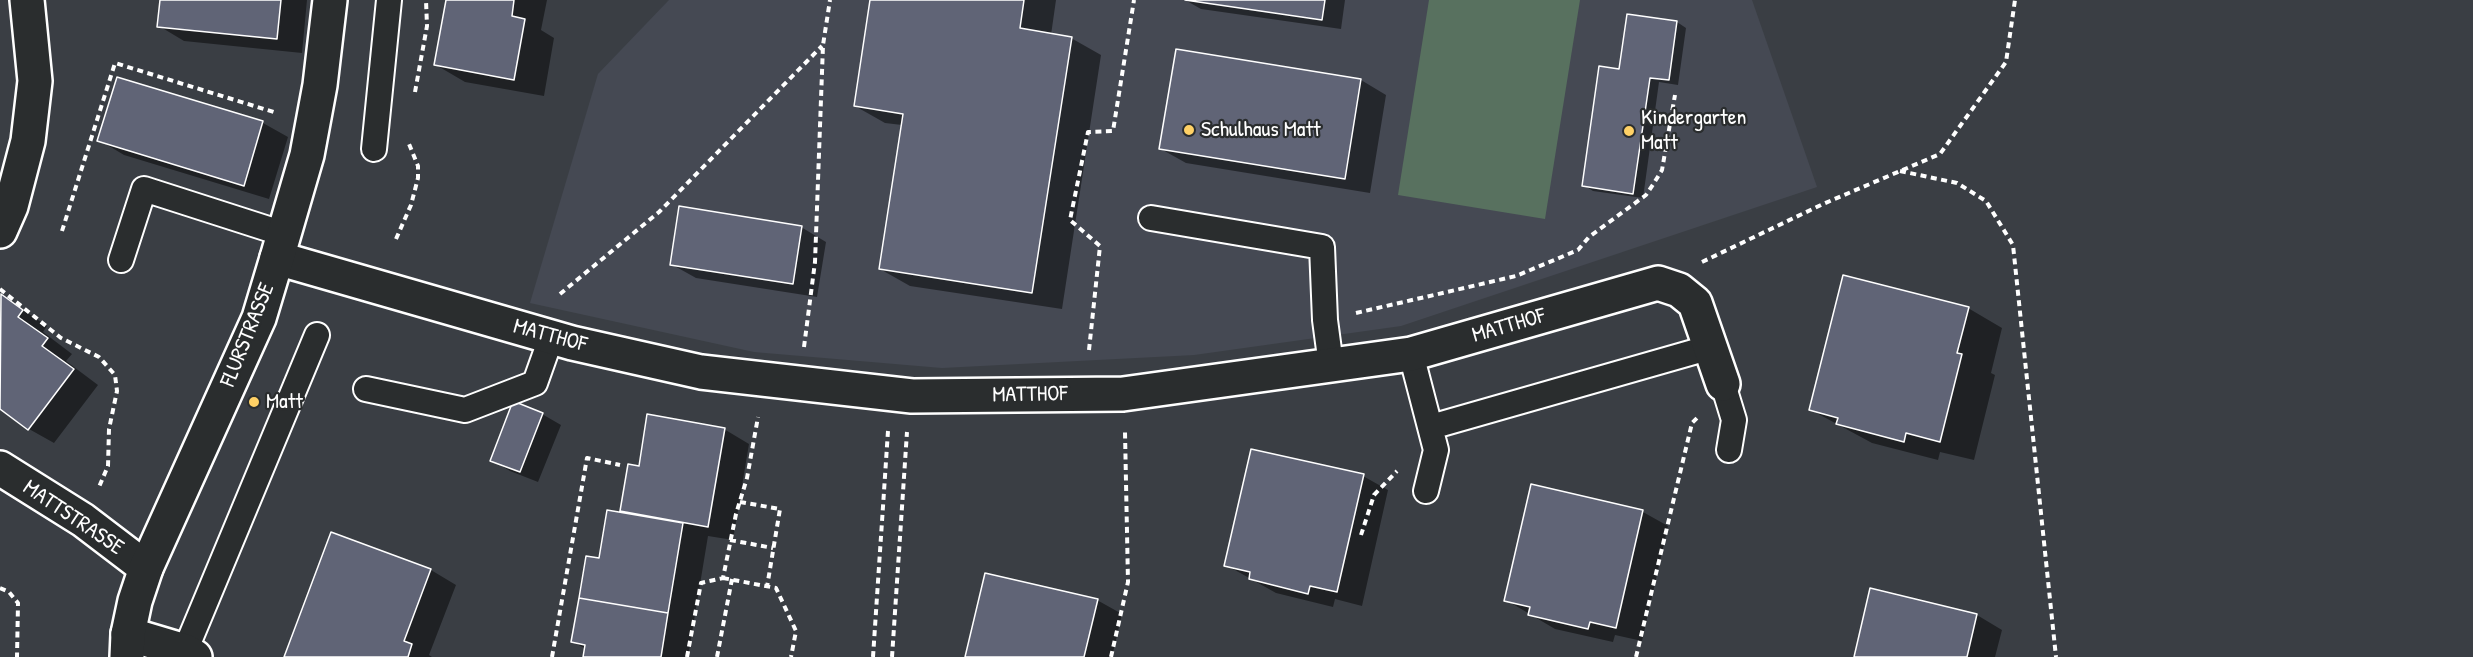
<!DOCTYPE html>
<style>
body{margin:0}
canvas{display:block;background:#3a3e44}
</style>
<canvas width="2473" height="657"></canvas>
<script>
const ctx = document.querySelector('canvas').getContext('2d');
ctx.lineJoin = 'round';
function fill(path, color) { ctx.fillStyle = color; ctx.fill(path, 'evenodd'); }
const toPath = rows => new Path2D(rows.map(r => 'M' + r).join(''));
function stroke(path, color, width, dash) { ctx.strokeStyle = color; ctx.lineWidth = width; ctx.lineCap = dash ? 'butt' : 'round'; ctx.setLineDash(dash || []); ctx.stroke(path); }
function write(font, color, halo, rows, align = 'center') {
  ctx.font = font + ' "Patrick Hand",sans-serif'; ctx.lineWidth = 4.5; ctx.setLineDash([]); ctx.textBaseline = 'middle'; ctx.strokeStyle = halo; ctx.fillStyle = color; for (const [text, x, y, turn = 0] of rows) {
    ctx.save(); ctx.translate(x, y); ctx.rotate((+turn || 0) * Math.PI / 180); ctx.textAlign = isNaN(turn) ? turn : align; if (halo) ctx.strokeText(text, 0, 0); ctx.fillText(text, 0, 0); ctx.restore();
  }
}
const built = toPath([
 [669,0,1752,0,1817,187,1401,326,1194,355,942,368,754,352,530,303,598,74]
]);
const green = toPath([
 [1429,0,1580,0,1545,219,1398,195]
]);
const shadow = toPath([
 [162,0,307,0,302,53,184,41,159,26],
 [447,0,547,0,541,30,554,38,544,96,465,82,436,65],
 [871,0,1056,0,1051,35,1071,38,1101,55,1062,309,910,286,880,269,902,125,885,123,855,106],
 [1185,0,1345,0,1341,29,1201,9],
 [1628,15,1677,22,1686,28,1678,85,1659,82,1643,198,1593,191,1584,185,1620,70],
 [118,79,263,123,288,137,269,199,124,155,99,140],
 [1361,80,1386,95,1370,193,1186,163,1161,149],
 [801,227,826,242,817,297,696,278,671,264],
 [2,296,47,326,43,332,72,354,66,361,98,385,54,443,29,429,0,407],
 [1968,308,2002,328,1991,373,1995,375,1974,460,1940,452,1938,460,1872,443,1811,410],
 [542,414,561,425,538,482,510,471,492,460],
 [724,429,749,444,733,540,708,536,688,657,585,657,586,649,573,642,600,559,621,513,629,466,640,468],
 [1363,476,1388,490,1362,606,1335,599,1333,607,1276,593,1226,565],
 [1532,486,1643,512,1668,526,1642,641,1615,635,1613,642,1555,629,1506,600],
 [332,533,431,570,456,585,429,655,432,657,285,657],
 [1871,590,1977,615,2002,630,1995,657,1856,657],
 [1097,600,1122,614,1112,657,967,657]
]);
const building = toPath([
 [160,0,281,0,277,39,157,27,160,0],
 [446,0,514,0,512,16,525,19,514,80,434,65,446,0],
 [870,0,1024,0,1020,28,1072,37,1032,293,879,269,903,114,854,106,870,0],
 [1185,0,1325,0,1322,20,1185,0],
 [1627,14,1677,21,1669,80,1650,78,1633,194,1582,186,1599,66,1619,69,1627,14],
 [1176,49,1361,79,1345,179,1159,149,1176,49],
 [117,77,263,121,244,186,97,141,117,77],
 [679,206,802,226,793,284,670,265,679,206],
 [1843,275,1969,307,1957,353,1962,354,1940,442,1906,433,1904,442,1836,424,1838,418,1809,410,1843,275],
 [1,294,23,310,18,317,48,338,42,346,74,369,28,430,0,409,1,294],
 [513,401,543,413,520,472,490,461,513,401],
 [647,414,725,428,708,527,620,511,628,464,639,466,647,414],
 [1251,449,1364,474,1337,592,1310,586,1308,594,1249,579,1250,572,1224,566,1251,449],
 [1531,484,1643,510,1616,628,1590,622,1588,629,1528,615,1530,607,1504,601,1531,484],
 [607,510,683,523,668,613,579,598,586,556,599,558,607,510],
 [331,532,431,569,404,641,412,644,408,657,284,657,331,532],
 [985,573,1098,599,1084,657,965,657,985,573],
 [1870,588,1977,614,1967,657,1854,657,1870,588],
 [579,598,668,613,661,657,583,657,585,645,571,642,579,598]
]);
const path = toPath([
 [415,92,427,26,426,0],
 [1900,171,1957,183,1986,201,2013,245,2056,657],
 [62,231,115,63,277,113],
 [396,239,411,205,418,178,418,166,409,144],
 [1702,262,1823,204,1940,154,2006,62,2015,0],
 [0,289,61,338,99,357,115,375,117,391,109,429,108,466,99,487],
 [560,294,659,212,822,46],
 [1356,313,1516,276,1578,250,1589,237,1646,195,1654,183,1662,170,1675,95],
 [804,347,815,262,823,45,830,0],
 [1089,350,1100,246,1070,220,1088,132,1113,131,1134,0],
 [740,502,780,509,767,587],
 [1361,535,1374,495,1397,471],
 [730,540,773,548],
 [723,578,776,588,796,631,791,657],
 [0,588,9,592,18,603,17,657],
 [552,657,587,458,620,465],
 [687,657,701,583,723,578,736,514,747,478,758,417],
 [717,657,732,579],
 [873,657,888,431],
 [892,657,907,432],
 [1111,657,1128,582,1125,432],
 [1636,657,1692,423,1699,416]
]);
const service = toPath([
 [374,149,389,0],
 [1151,218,1322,247,1325,320,1331,365],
 [121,260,144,189,284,234],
 [1411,354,1436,450,1426,491],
 [1723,384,1734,420,1729,450],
 [366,389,465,410,535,383,551,338],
 [1431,427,1711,347],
 [185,651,317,335]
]);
const minor = toPath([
 [0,231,11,206,28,141,35,81,27,0],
 [277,258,572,343,701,372,912,396,1123,394,1411,354,1658,283,1679,290,1695,303,1723,384],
 [0,468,83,520,146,568],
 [128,634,185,651,195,657]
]);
const tertiary = toPath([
 [127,657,128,634,135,601,146,568,259,318,277,258,307,155,320,85,330,0]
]);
const markers = [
 [1189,130,6,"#ffd166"],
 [1629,131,6,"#ffd166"],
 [254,402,6,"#ffd166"]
];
const poiNames = [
 ["Kindergarten",1641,118],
 ["Matt",1641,143],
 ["Schulhaus Matt",1201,130],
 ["Matt",266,402]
];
const streetNames = [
 ["MATTHOF",1509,326,-16],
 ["FLURSTRASSE",248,335,-68],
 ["MATTHOF",550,336,15],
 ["MATTHOF",1030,395,-1],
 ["MATTSTRASSE",73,518,34]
];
fill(built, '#454953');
fill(green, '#58715f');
fill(shadow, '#0007');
fill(building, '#606476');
stroke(building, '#fff', 1.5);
stroke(service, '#fff', 28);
stroke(minor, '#fff', 38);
stroke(tertiary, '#fff', 38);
stroke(path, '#fff', 4, [6, 4.5]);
stroke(service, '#2a2d2e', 24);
stroke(minor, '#2a2d2e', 33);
stroke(tertiary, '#2a2d2e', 33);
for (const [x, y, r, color] of markers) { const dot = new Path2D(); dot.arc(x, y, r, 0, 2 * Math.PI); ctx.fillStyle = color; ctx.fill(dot); stroke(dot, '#2a2d2e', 2); }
write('22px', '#fff', '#2a2d2e', poiNames, 'left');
write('22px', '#fff', '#2a2d2e', streetNames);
</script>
